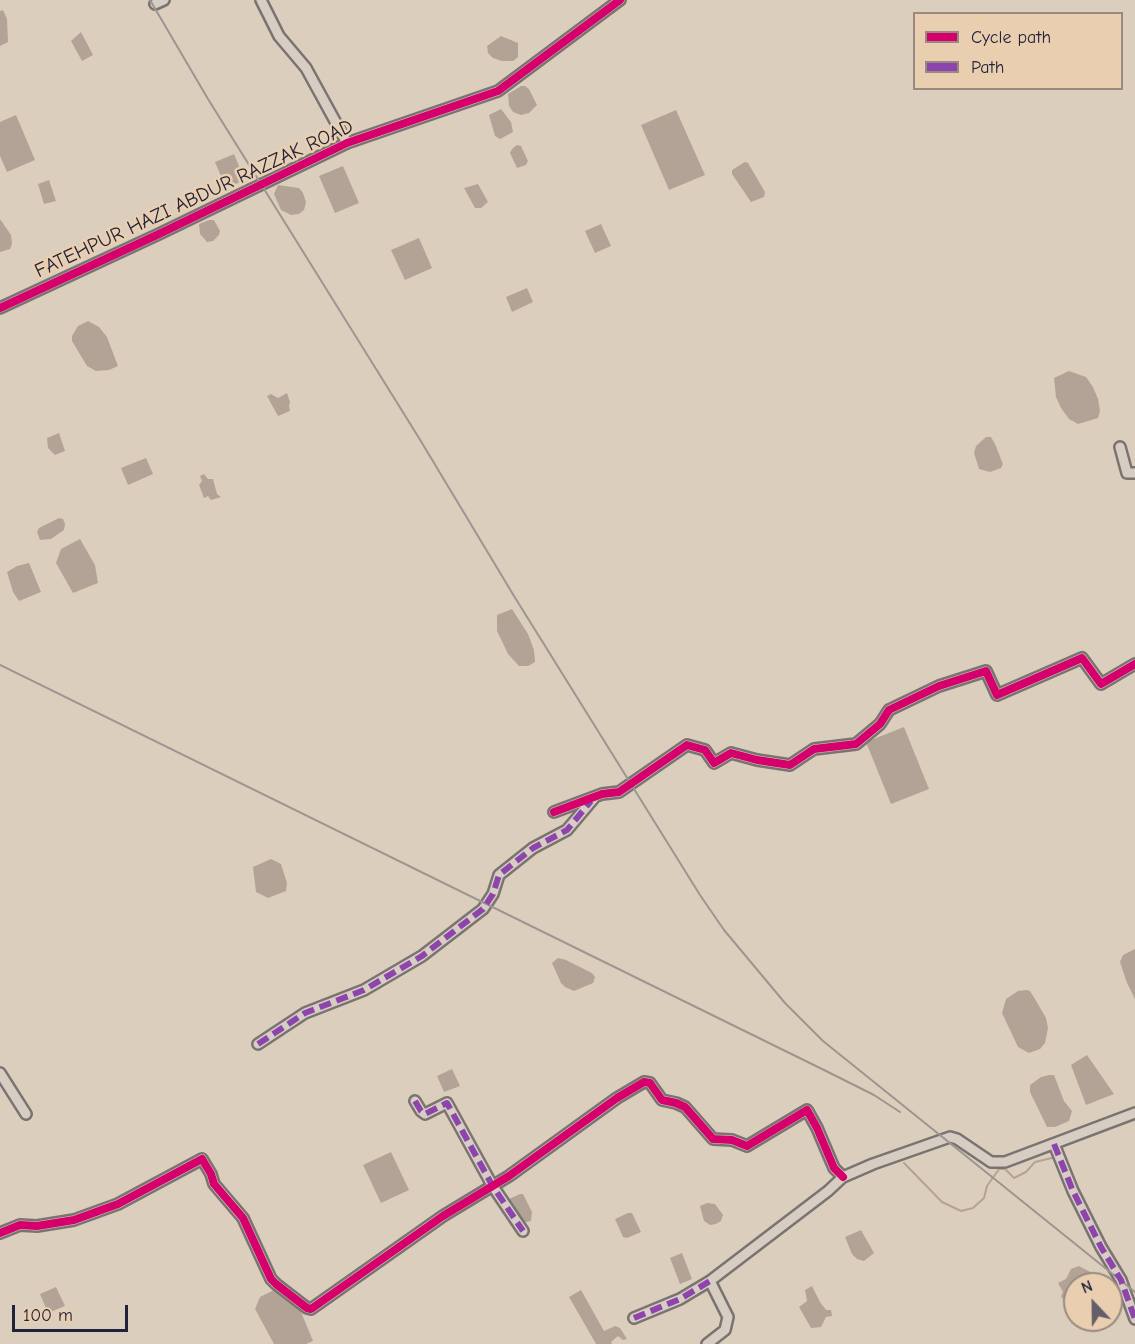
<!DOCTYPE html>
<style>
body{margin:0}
#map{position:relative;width:1135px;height:1344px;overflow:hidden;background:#dccebd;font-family:"Comic Neue",sans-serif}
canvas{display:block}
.legend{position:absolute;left:913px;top:12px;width:210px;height:78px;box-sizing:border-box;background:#e9cfb0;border:2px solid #998a81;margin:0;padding:8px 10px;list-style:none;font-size:18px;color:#22223b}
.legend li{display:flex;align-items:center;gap:12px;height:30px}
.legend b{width:30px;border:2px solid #998a81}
.north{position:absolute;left:1063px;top:1272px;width:60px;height:60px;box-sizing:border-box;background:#e9cfb0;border:2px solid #998a81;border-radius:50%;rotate:338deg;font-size:16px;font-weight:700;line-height:24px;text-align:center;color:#22223b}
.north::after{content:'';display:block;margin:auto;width:21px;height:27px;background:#635e68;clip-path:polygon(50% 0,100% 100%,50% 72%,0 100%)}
.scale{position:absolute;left:12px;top:1305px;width:116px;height:27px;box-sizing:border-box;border:3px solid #22223b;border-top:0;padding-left:8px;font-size:18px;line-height:21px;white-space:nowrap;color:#22223b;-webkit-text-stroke:4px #e9cfb0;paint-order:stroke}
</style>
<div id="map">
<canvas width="1135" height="1344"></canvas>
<ul class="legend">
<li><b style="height:8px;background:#d6006c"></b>Cycle path</li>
<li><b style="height:8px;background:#8e44ad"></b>Path</li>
</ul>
<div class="north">N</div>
<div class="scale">100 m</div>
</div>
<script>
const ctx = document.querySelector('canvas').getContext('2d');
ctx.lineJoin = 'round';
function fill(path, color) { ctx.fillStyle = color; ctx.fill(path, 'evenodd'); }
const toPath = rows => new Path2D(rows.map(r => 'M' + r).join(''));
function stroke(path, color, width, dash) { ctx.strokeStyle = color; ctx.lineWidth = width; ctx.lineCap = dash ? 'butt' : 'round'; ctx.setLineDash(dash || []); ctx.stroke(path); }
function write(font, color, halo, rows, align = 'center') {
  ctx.font = font + ' "Comic Neue",sans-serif'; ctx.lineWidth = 5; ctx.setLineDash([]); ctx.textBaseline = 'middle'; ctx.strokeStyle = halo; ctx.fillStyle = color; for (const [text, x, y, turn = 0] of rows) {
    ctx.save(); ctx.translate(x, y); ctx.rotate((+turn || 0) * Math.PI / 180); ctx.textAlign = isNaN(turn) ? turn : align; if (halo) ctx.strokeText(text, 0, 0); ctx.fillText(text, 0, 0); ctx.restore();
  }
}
const water = toPath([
 [3,10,7,19,8,42,0,46,0,11],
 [81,32,93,55,82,61,71,41],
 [501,36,518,43,518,57,513,61,502,61,493,58,488,53,487,46],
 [521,86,525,86,529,89,537,105,529,113,521,115,513,112,509,106,508,94],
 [501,109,511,122,513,132,500,139,495,136,489,115],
 [676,110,705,175,669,190,641,125],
 [16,115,35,160,7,172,0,156,0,122],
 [517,145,521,146,528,161,526,165,517,168,510,153,512,149],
 [234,154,245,180,226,188,215,162],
 [745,162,748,163,765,192,764,197,751,202,732,174,732,170],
 [343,166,359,203,335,213,319,176],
 [49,180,56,201,44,204,38,184],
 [478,184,488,202,481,208,475,208,464,188],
 [278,185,299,188,303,193,306,202,304,210,299,214,291,215,281,210,274,194],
 [0,219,11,235,12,244,10,249,0,252],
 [209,220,214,220,220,231,219,235,213,241,207,242,200,234,199,224],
 [601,224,611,246,595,253,585,231],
 [419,238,432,268,405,280,391,250],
 [527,288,533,302,512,312,506,297],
 [88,321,99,327,107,337,118,366,109,370,96,371,87,366,72,341,72,336,78,326],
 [1069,371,1086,377,1093,387,1098,399,1100,411,1098,418,1078,424,1069,419,1061,408,1056,397,1054,378],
 [287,393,290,402,289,406,290,411,278,416,267,396,271,394,278,398],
 [59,433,65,451,55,455,48,448,47,438],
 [986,437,991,437,995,444,1003,464,1001,468,990,472,979,469,974,453,976,446],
 [146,458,153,474,128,485,121,468],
 [204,474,208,479,213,479,217,494,221,497,211,500,208,496,204,498,199,485,202,481,200,476],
 [59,518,63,519,65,524,64,530,51,539,40,540,37,532,39,528],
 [80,539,95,565,98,583,73,593,56,563,61,549],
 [29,563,41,592,19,601,13,592,7,572,17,566],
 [512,609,528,634,534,650,535,662,528,666,519,666,508,654,497,631,497,615],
 [904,727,929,789,891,804,866,742],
 [271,859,281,864,287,883,286,891,268,898,256,892,253,867],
 [1135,949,1135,999,1127,983,1120,962,1123,955],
 [558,958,566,960,592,973,595,977,593,983,574,991,565,987,561,983,552,963],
 [1026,990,1030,991,1035,999,1046,1018,1048,1028,1045,1043,1040,1049,1029,1053,1018,1047,1002,1013,1006,999,1018,991],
 [1087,1055,1114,1094,1086,1105,1071,1065],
 [452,1069,460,1086,444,1092,437,1076],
 [1049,1075,1054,1075,1064,1101,1072,1111,1069,1121,1055,1127,1047,1127,1030,1092,1030,1085,1041,1077],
 [391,1152,409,1190,381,1203,363,1165],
 [520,1194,523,1194,532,1212,531,1221,522,1223,510,1204,509,1199],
 [707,1203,715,1204,723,1215,721,1221,716,1224,710,1225,704,1221,700,1206],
 [628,1213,632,1213,641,1232,627,1238,623,1237,615,1219],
 [861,1230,874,1253,864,1261,857,1259,852,1254,845,1237],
 [682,1253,692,1279,680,1284,670,1258],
 [1079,1266,1094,1274,1090,1280,1093,1284,1075,1284,1075,1310,1072,1305,1066,1304,1061,1296,1063,1292,1058,1283,1066,1279,1071,1269],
 [812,1286,820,1302,826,1310,831,1310,832,1316,826,1317,821,1327,811,1328,799,1307,807,1301,805,1290],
 [56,1287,65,1306,48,1313,40,1294],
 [276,1289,299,1307,313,1341,306,1344,274,1344,255,1309,260,1297],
 [581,1290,604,1331,615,1326,620,1328,627,1339,623,1340,618,1336,611,1342,612,1344,596,1344,569,1297]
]);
const stream = toPath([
 [904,1163,942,1202,961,1211,973,1208,984,1198,987,1186,999,1169,1005,1169,1014,1178,1026,1172,1035,1162,1056,1157]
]);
const minor = toPath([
 [261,0,279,36,306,68,347,143],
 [155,4,164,0],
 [0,308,159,234,347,143,498,91,620,0],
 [1120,447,1127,473,1135,473],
 [554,812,602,794,619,792,687,745,705,750,714,763,731,753,757,760,790,765,814,749,856,744,880,724,889,710,939,686,986,671,997,695,1082,658,1101,684,1135,664],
 [258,1044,305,1013,364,990,422,956,483,909,493,894,499,875,533,848,567,830,594,798],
 [0,1073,26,1114],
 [415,1101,421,1111,425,1114,447,1103,492,1185,523,1231],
 [1054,1144,1073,1191,1101,1247,1121,1280,1135,1319],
 [0,1233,20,1225,37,1226,74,1220,118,1204,202,1159,211,1174,214,1184,243,1218,271,1279,276,1284,307,1308,311,1309,443,1216,509,1176,617,1098,644,1082,650,1083,662,1100,676,1103,685,1107,713,1139,732,1140,747,1146,807,1110,817,1128,834,1168,843,1177],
 [634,1318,680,1299,710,1281],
 [707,1344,725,1330,728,1317,710,1281,828,1191,843,1177,873,1164,950,1137,957,1139,991,1162,1005,1162,1135,1113]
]);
const rail = toPath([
 [150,0,208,99,419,438,514,596,700,895,724,930,785,1003,823,1041,1135,1292],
 [0,665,826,1071,874,1095,900,1112]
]);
const quiet = toPath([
 [258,1044,305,1013,364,990,422,956,483,909,493,894,499,875,533,848,567,830,591,801],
 [415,1101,421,1111,425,1114,447,1103,492,1185,523,1231],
 [1054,1144,1073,1191,1101,1247,1121,1280,1135,1319],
 [634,1318,680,1299,710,1281]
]);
const cycleway = toPath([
 [0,308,159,234,347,143,498,91,620,0],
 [554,812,602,794,619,792,687,745,705,750,714,763,731,753,757,760,790,765,814,749,856,744,880,724,889,710,939,686,986,671,997,695,1082,658,1101,684,1135,664],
 [0,1233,20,1225,37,1226,74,1220,118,1204,202,1159,211,1174,214,1184,243,1218,271,1279,276,1284,307,1308,311,1309,443,1216,509,1176,617,1098,644,1082,650,1083,662,1100,676,1103,685,1107,713,1139,732,1140,747,1146,807,1110,817,1128,834,1168,843,1177]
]);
const streetNames = [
 ["FATEHPUR HAZI ABDUR RAZZAK ROAD",194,199,-25]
];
fill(water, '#b3a396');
stroke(stream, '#b3a396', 2);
stroke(minor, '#7a7471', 14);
stroke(minor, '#d7cdc2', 9);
stroke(rail, '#9c9691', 2);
stroke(quiet, '#8e44ad', 6, [12, 6]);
stroke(cycleway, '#d6006c', 8);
write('20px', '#22223b', '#e9cfb0', streetNames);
</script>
